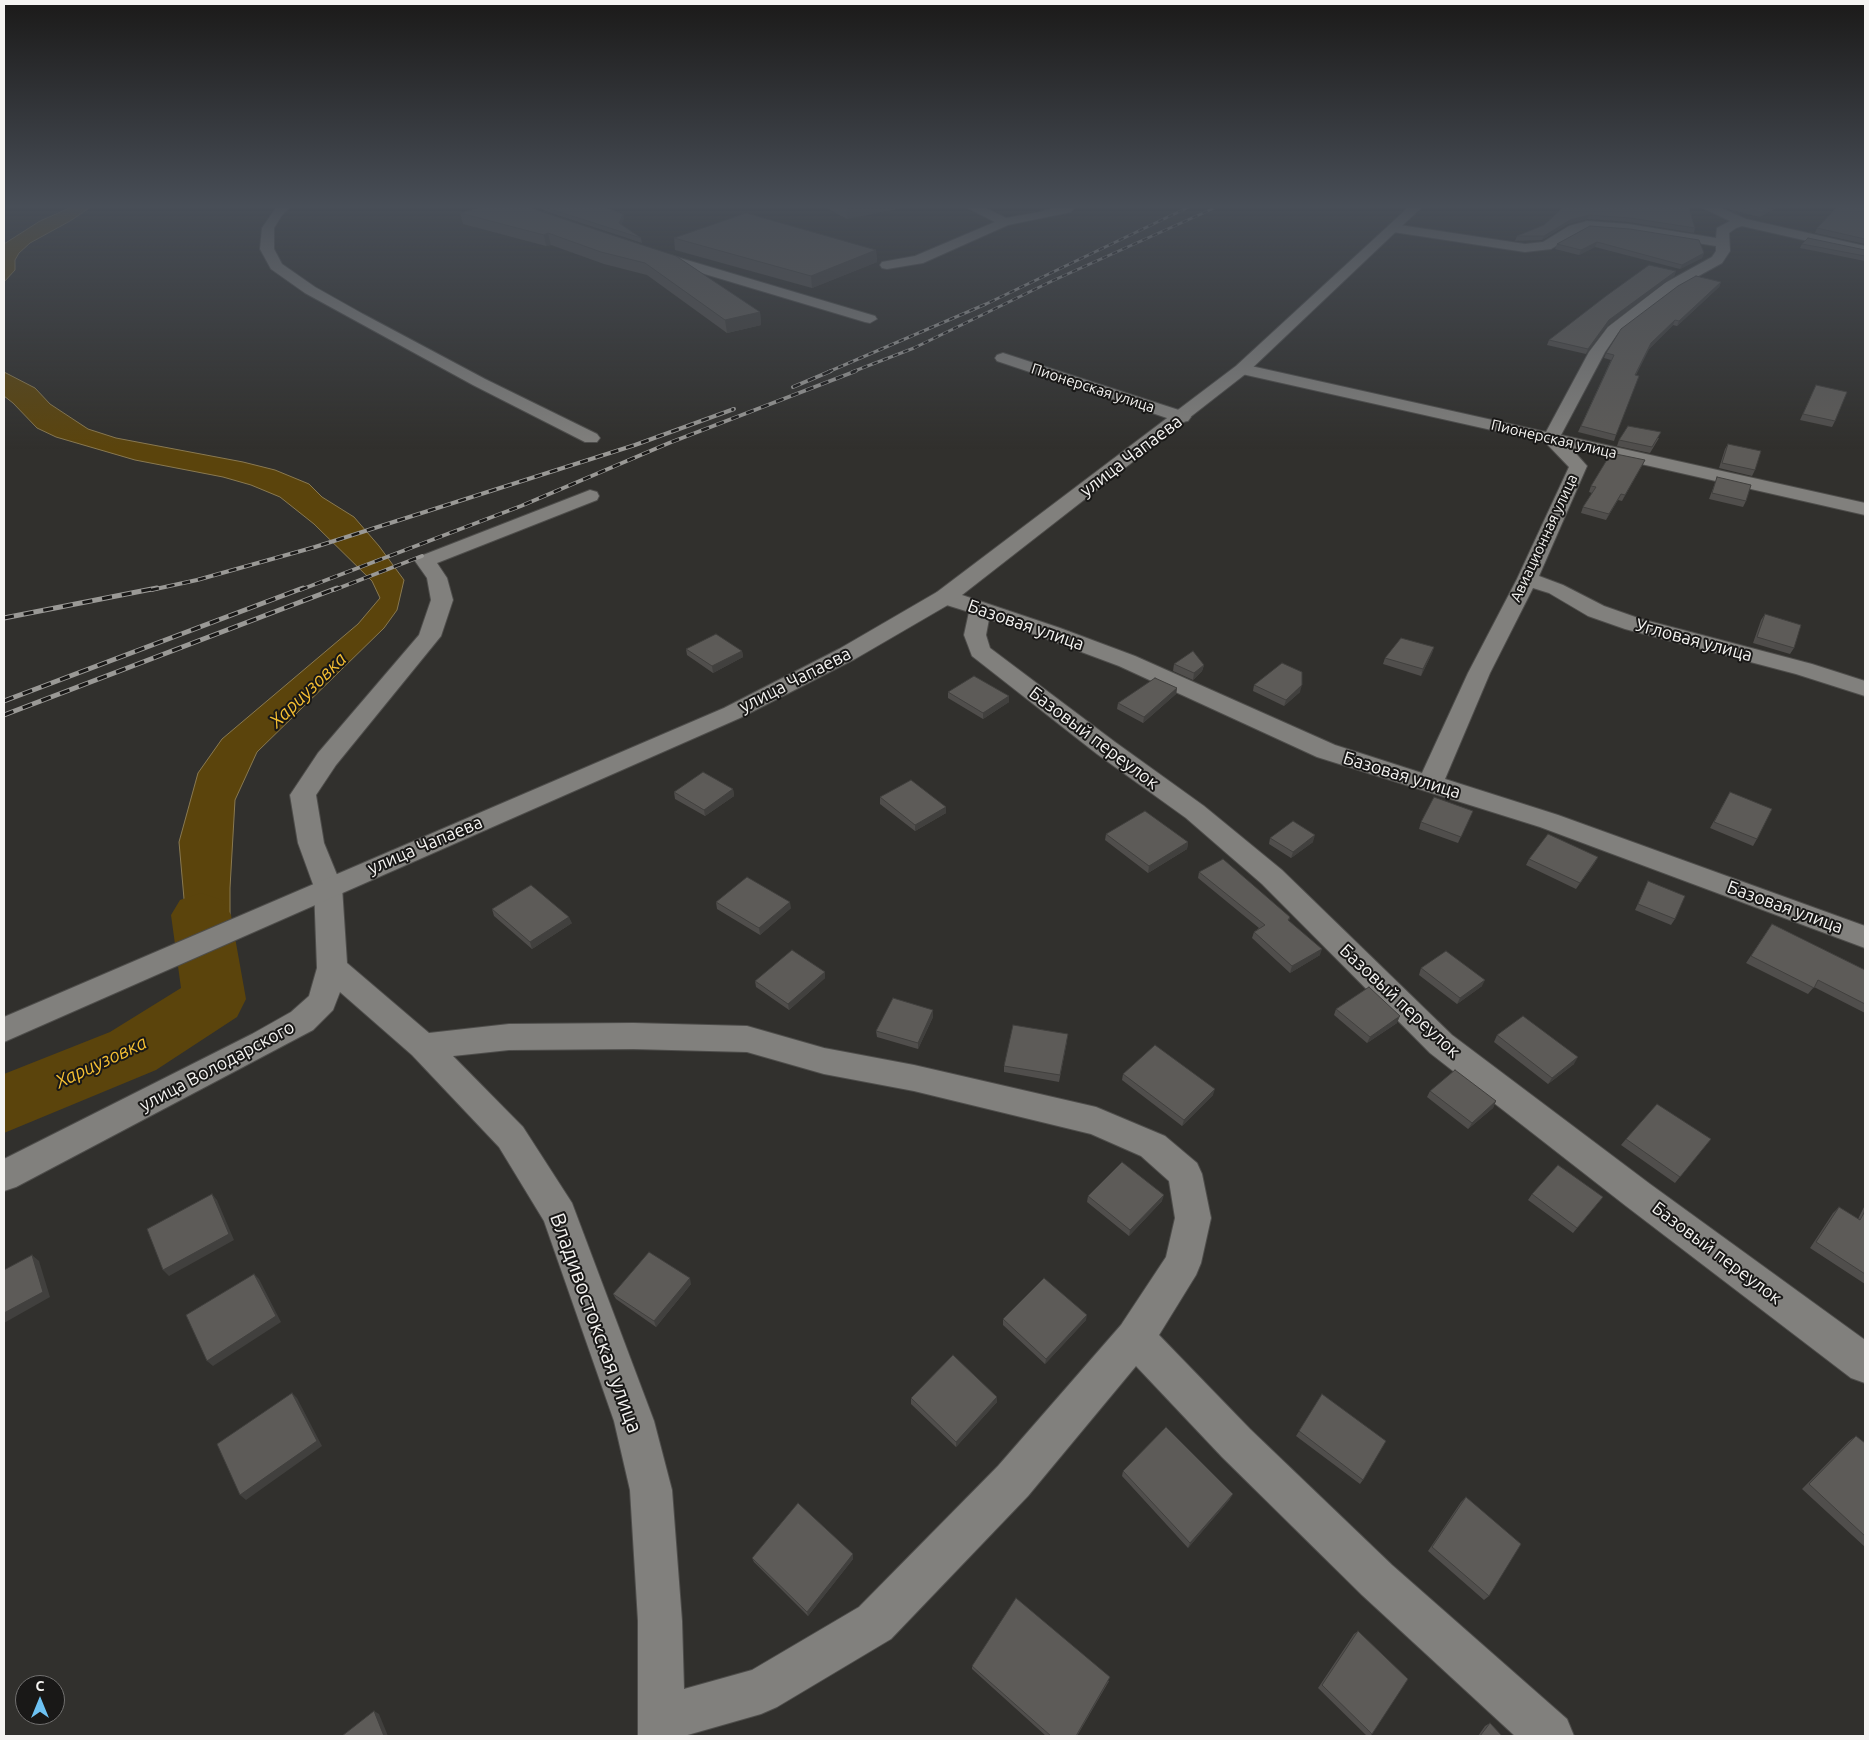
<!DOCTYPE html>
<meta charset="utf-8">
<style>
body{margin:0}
#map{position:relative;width:1869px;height:1740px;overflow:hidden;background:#31302d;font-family:Ubuntu,sans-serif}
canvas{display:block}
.frame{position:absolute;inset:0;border:5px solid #f5f4f2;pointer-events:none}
.north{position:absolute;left:15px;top:1675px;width:50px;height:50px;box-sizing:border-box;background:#191817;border:1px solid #71706f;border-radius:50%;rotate:0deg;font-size:14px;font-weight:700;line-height:20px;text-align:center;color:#f5f4f2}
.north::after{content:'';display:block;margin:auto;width:18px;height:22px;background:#6dc2f3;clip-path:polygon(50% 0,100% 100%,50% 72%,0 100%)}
</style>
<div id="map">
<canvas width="1869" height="1740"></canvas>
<div class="frame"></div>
<div class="north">С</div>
</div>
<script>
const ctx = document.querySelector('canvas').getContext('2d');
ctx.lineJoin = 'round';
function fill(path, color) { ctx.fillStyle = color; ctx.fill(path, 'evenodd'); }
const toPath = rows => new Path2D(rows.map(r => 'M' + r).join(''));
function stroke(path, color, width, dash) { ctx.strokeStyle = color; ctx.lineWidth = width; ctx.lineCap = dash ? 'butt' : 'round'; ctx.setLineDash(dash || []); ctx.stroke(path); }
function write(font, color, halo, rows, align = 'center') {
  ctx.font = font + ' Ubuntu,sans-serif'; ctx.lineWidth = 4; ctx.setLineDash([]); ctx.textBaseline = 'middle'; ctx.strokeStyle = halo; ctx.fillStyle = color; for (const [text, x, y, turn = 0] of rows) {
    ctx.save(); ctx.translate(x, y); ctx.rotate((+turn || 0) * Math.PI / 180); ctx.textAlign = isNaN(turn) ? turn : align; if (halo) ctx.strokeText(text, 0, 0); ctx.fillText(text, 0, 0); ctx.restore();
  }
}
const water = toPath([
 [76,205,94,205,70,221,30,243,19,253,15,260,15,270,4,282,4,244,40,221,76,205],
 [4,372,35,388,50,404,88,429,116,438,243,462,275,470,309,484,322,497,354,517,379,546,404,580,397,610,384,628,257,752,235,800,230,888,230,986,193,1001,179,842,198,773,222,739,358,624,380,598,372,581,314,524,280,497,251,485,223,477,135,460,56,437,37,428,13,403,4,396,4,372]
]);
const river = toPath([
 [201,893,222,900,231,915,246,999,237,1017,156,1070,4,1133,4,1074,110,1032,181,988,171,915,180,900,201,893]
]);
const street = toPath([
 [278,205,292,205,282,215,274,228,274,249,282,264,315,287,363,314,485,379,597,434,600,438,597,442,585,442,473,385,305,293,271,269,260,249,262,228,278,205],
 [962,205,979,205,1006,218,1040,212,1063,205,1076,205,1071,212,1008,225,923,263,887,269,882,268,880,265,882,262,915,256,995,222,962,205],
 [1697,205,1714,205,1746,219,1865,246,1865,254,1742,226,1736,228,1729,233,1730,251,1722,263,1675,289,1618,333,1605,352,1561,435,1865,503,1865,515,1571,448,1587,466,1539,576,1563,585,1604,606,1641,619,1812,664,1865,681,1865,696,1796,674,1625,629,1588,616,1549,593,1533,588,1490,673,1445,779,1558,815,1865,926,1865,948,1540,827,1317,757,1119,666,1044,638,989,619,986,635,990,648,1115,742,1204,806,1282,870,1452,1035,1650,1184,1865,1340,1865,1383,1851,1378,1626,1206,1430,1053,1262,884,1186,818,1097,754,972,656,964,635,969,612,937,602,934,597,937,592,945,591,953,592,1060,628,1135,656,1335,745,1422,773,1468,673,1517,579,1569,467,1545,442,1242,374,1234,369,1242,364,1546,432,1589,352,1608,327,1665,283,1712,257,1716,251,1716,246,1628,232,1588,229,1579,232,1551,249,1525,252,1393,232,1387,228,1393,224,1525,244,1543,242,1569,226,1587,221,1628,224,1716,238,1717,228,1730,221,1697,205],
 [653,250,875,316,877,319,870,323,865,322,648,257,646,254,653,250],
 [1003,353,1188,413,1191,417,1188,421,1182,422,1176,421,997,361,995,358,997,355,1003,353],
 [590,490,597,492,599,496,597,500,437,563,447,578,453,600,441,636,336,765,316,795,324,843,342,887,347,963,429,1033,509,1024,633,1023,747,1026,824,1048,914,1065,1096,1107,1165,1136,1197,1163,1202,1174,1211,1218,1201,1263,1196,1275,1159,1335,1250,1429,1392,1565,1567,1719,1574,1736,1515,1736,1362,1595,1222,1457,1136,1366,1028,1496,891,1639,777,1707,761,1714,684,1736,638,1736,638,1621,630,1490,614,1421,544,1221,499,1147,412,1055,340,992,333,1010,313,1030,16,1187,4,1191,4,1159,252,1034,291,1012,309,996,317,968,314,887,298,843,290,795,318,753,419,635,431,600,427,578,415,561,418,557,590,490],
 [633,1049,747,1052,824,1074,914,1091,1091,1134,1141,1156,1169,1181,1175,1218,1166,1257,1121,1325,998,1466,859,1607,752,1670,684,1689,682,1621,672,1490,654,1421,572,1203,523,1127,453,1056,509,1050,633,1049]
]);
const secondary = toPath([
 [1411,205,1424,205,1248,372,953,602,855,659,740,718,4,1042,4,1017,724,708,839,649,937,592,1236,366,1411,205]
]);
const railFar2 = toPath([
 [828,372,986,304,1193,205],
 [852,372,914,348,1052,281,1221,205]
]);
const railFar1 = toPath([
 [793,387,831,371],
 [151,590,197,580,315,547,635,445,734,409],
 [300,590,521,506,669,443,856,371],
 [334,590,422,556]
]);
const rail = toPath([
 [4,618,157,588],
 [4,701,303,588],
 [4,715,337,588]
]);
const wall = toPath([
 [536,205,598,205,623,214,624,219,621,225,641,238,642,243,548,212,537,206],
 [821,205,916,205,847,219],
 [1566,205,1695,228,1694,233,1628,222,1587,219,1568,224,1542,240,1515,241,1517,236,1544,225],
 [1719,205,1781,205,1760,217,1731,210],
 [1865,205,1865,244,1815,233,1817,228],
 [536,210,760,312,761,325,727,333,647,275,604,264,551,245,546,246,463,224,460,213],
 [1590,226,1704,253,1702,258,1680,269,1595,247,1579,255,1555,249,1557,244],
 [674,238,876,250,877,262,812,288,675,250],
 [1802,244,1865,250,1865,261,1800,248],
 [1676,271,1674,276,1607,326,1586,354,1547,345,1549,340],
 [1721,282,1719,287,1677,326,1673,325,1649,349,1636,375,1614,441,1578,432,1611,360,1604,358,1606,353],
 [1816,385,1835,421,1832,427,1800,420],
 [1659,438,1650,453,1617,446,1619,440],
 [1728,444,1755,470,1752,476,1719,468,1725,449],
 [1645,460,1622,501,1618,500,1606,520,1581,513,1583,507,1592,493,1589,492,1591,486],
 [1717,477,1746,501,1743,507,1709,499,1715,483],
 [1765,614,1794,648,1790,654,1753,643,1761,620],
 [1434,647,1432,653,1421,676,1383,664,1385,658],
 [686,649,742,651,743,657,713,673,687,655],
 [1174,664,1204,665,1202,671,1193,680,1173,671],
 [1254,685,1300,692,1284,706,1253,691],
 [1177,688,1176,694,1143,723,1117,709,1118,703],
 [948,692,1009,696,1009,702,983,719,948,698],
 [733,789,734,796,705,816,675,799,674,792],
 [1730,792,1757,839,1753,846,1710,828],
 [880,797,946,813,915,831,880,804],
 [1473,811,1458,843,1419,829,1421,822],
 [1106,834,1188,842,1187,849,1148,873,1105,840],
 [1270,838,1313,842,1291,858,1269,844],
 [1598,857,1594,864,1576,889,1526,865,1529,859],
 [1199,872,1290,917,1289,921,1320,955,1290,973,1252,938,1254,932,1259,928,1198,878],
 [1648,881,1675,919,1671,925,1635,910,1645,888],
 [716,902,791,908,760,935,717,909],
 [492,909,572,923,532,949,494,916],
 [1772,924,1865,970,1865,1013,1814,987,1808,994,1746,963],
 [1421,968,1482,986,1457,1004,1419,975],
 [825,978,789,1010,756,987,755,981],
 [1336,1009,1397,1023,1367,1043,1334,1015],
 [933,1017,918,1049,877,1037,876,1031],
 [1497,1035,1574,1064,1548,1084,1494,1042],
 [1067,1041,1059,1082,1004,1072,1004,1066],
 [1123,1074,1213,1095,1182,1126,1122,1080],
 [1430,1091,1496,1101,1493,1108,1468,1129,1427,1097],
 [1626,1139,1711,1139,1675,1183,1621,1145],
 [1532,1194,1603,1197,1573,1233,1528,1200],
 [1088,1196,1162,1201,1129,1236,1087,1202],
 [1865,1205,1865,1284,1810,1248,1833,1213,1839,1207,1858,1219],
 [691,1284,656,1327,616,1299,613,1294],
 [1003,1319,1086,1320,1045,1364,1003,1325],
 [1322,1394,1363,1480,1360,1484,1296,1436],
 [911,1398,997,1402,956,1447,911,1404],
 [1856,1436,1865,1443,1865,1547,1802,1489,1849,1441],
 [1123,1471,1230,1499,1188,1548,1122,1476],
 [1466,1497,1489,1596,1484,1600,1428,1551,1461,1502],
 [752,1558,853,1559,808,1616,754,1562],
 [1358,1631,1372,1734,1370,1736,1367,1736,1318,1688,1354,1634],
 [972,1666,1109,1681,1077,1736,1046,1736,972,1669],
 [1490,1723,1502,1736,1478,1736,1485,1726]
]);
const shadedWall = toPath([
 [846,205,916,205,847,219],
 [1774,205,1781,205,1760,217,1762,212],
 [623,214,624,219,620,228,619,223],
 [1589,215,1587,219,1568,224,1542,240,1544,236,1570,220],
 [548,233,551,245,546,246,544,235],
 [1597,242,1595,247,1579,255,1581,250],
 [876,250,877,262,812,288,811,276],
 [1704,253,1702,258,1680,269,1682,265],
 [1676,271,1674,276,1607,326,1586,354,1588,349,1609,320],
 [1721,282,1719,287,1677,326,1679,321],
 [760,312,761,325,727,333,725,320],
 [1675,320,1673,325,1649,349,1633,380,1651,343],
 [1645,460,1642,466,1622,501,1625,495],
 [1621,494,1618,500,1606,520,1609,514],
 [1434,647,1432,653,1421,676,1423,669],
 [742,651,743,657,713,673,712,666],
 [1204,665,1202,671,1193,680,1194,673],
 [1302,685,1300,692,1284,706,1286,700],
 [1177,688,1176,694,1143,723,1144,717],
 [1009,696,1009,702,983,719,983,713],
 [733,789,734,796,705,816,704,810],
 [946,807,946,813,915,831,915,825],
 [1315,835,1313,842,1291,858,1293,852],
 [1188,842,1187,849,1148,873,1149,866],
 [1598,857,1594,864,1576,889,1580,883],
 [790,902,791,908,760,935,759,928],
 [569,917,572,923,532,949,530,942],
 [1322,949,1320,955,1290,973,1292,966],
 [825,972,825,978,789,1010,788,1004],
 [1485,980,1482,986,1457,1004,1460,998],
 [933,1010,933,1017,918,1049,918,1043],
 [1400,1016,1397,1023,1367,1043,1370,1037],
 [1578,1057,1574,1064,1548,1084,1552,1078],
 [1215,1089,1213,1095,1182,1126,1184,1120],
 [1496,1101,1493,1108,1468,1129,1472,1123],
 [212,1194,217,1200,234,1240,169,1276,163,1270],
 [1164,1195,1162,1201,1129,1236,1130,1230],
 [32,1255,39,1261,50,1297,4,1323,4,1313],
 [254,1274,259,1279,281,1322,213,1366,207,1361],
 [690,1278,691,1284,656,1327,654,1321],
 [1087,1315,1086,1320,1045,1364,1046,1359],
 [292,1393,297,1398,322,1446,246,1500,240,1495],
 [997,1397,997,1402,956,1447,956,1442],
 [1233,1494,1230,1499,1188,1548,1190,1543],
 [853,1554,853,1559,808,1616,807,1612],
 [374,1711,379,1714,388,1736,384,1736]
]);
const building = toPath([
 [491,205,527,205,536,210,676,256,760,312,725,320,645,263,601,252,548,233,544,235,460,213,491,205],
 [542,205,598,205,623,214,619,223,641,238,547,208,542,205],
 [1566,205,1576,205,1587,207,1591,205,1688,205,1695,228,1630,218,1589,215,1570,220,1544,236,1517,236,1544,225,1566,205],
 [1731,205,1774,205,1762,212,1731,205],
 [1839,205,1865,205,1865,239,1817,228,1839,205],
 [746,213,876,250,811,276,674,238,746,213],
 [1590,226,1630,229,1699,240,1704,253,1682,265,1597,242,1581,250,1557,244,1590,226],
 [1808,238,1865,250,1865,256,1802,244,1808,238],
 [1649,265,1676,271,1609,320,1588,349,1549,340,1606,296,1649,265],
 [1696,276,1721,282,1679,321,1675,320,1651,343,1635,375,1639,376,1616,435,1581,426,1614,355,1606,353,1621,329,1678,286,1696,276],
 [1816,385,1847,392,1835,421,1803,414,1816,385],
 [1628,426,1661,432,1652,447,1619,440,1628,426],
 [1728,444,1761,451,1755,470,1722,463,1728,444],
 [1611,453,1645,460,1625,495,1621,494,1609,514,1583,507,1596,487,1591,486,1611,453],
 [1717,477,1751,485,1746,501,1712,493,1717,477],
 [1765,614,1801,625,1794,648,1757,637,1765,614],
 [716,634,742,651,712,666,686,649,716,634],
 [1401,638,1434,647,1423,669,1385,658,1401,638],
 [1193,651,1204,665,1194,673,1174,664,1193,651],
 [1282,663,1302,672,1302,685,1286,700,1254,685,1282,663],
 [974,676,1009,696,983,713,948,692,974,676],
 [1155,678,1177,688,1144,717,1118,703,1155,678],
 [703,772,733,789,704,810,674,792,703,772],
 [911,780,946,807,915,825,880,797,911,780],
 [1730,792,1772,809,1757,839,1714,822,1730,792],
 [1434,797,1473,811,1461,837,1421,822,1434,797],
 [1145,811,1188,842,1149,866,1106,834,1145,811],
 [1293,821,1315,835,1293,852,1270,838,1293,821],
 [1548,834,1598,857,1580,883,1529,859,1548,834],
 [1223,859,1290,917,1288,920,1322,949,1292,966,1254,932,1265,925,1199,872,1223,859],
 [747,877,790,902,759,928,716,902,747,877],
 [1648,881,1685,896,1675,919,1638,904,1648,881],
 [531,885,569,917,530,942,492,909,531,885],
 [1772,924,1865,970,1865,1004,1818,980,1814,988,1751,956,1772,924],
 [792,950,825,972,788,1004,755,981,792,950],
 [1446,951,1485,980,1460,998,1421,968,1446,951],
 [1369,987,1400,1016,1370,1037,1336,1009,1369,987],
 [893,998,933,1010,918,1043,876,1031,893,998],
 [1523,1016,1578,1057,1552,1078,1497,1035,1523,1016],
 [1013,1025,1068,1034,1060,1075,1004,1066,1013,1025],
 [1155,1045,1215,1089,1184,1120,1123,1074,1155,1045],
 [1455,1070,1496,1101,1472,1123,1430,1091,1455,1070],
 [1657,1104,1711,1139,1680,1177,1626,1139,1657,1104],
 [1122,1162,1164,1195,1130,1230,1088,1196,1122,1162],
 [1558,1165,1603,1197,1577,1228,1532,1194,1558,1165],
 [212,1194,229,1234,163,1270,147,1229,212,1194],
 [1839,1207,1860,1220,1865,1211,1865,1274,1816,1242,1839,1207],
 [649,1252,690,1278,654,1321,613,1294,649,1252],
 [32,1255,43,1292,4,1313,4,1270,32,1255],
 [254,1274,276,1316,207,1361,186,1315,254,1274],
 [1044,1278,1087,1315,1046,1359,1003,1319,1044,1278],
 [953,1355,997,1397,956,1442,911,1398,953,1355],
 [292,1393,317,1441,240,1495,217,1444,292,1393],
 [1322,1394,1386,1441,1363,1480,1299,1431,1322,1394],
 [1166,1427,1233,1494,1190,1543,1123,1471,1166,1427],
 [1856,1436,1865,1443,1865,1536,1809,1484,1856,1436],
 [1466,1497,1521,1544,1489,1596,1432,1547,1466,1497],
 [798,1503,853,1554,807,1612,752,1558,798,1503],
 [1016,1598,1110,1677,1076,1736,1051,1736,972,1666,1016,1598],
 [1358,1631,1408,1679,1372,1734,1322,1685,1358,1631],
 [374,1711,384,1736,342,1736,374,1711],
 [1490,1723,1502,1736,1480,1736,1490,1723]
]);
const farStreetnames = [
 ["Пионерская улица",1093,388,18],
 ["Пионерская улица",1554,439,13],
 ["Авиационная улица",1544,538,-65]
];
const streetNames = [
 ["улица Чапаева",1131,456,-37],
 ["Базовая улица",1026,625,19],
 ["Угловая улица",1694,640,15],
 ["улица Чапаева",795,680,-27],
 ["Базовый переулок",1094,738,37],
 ["Базовая улица",1402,775,17],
 ["улица Чапаева",425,845,-23],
 ["Базовая улица",1785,907,20],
 ["Базовый переулок",1400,1001,43],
 ["улица Володарского",217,1066,-28],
 ["Базовый переулок",1717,1253,37]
];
const waterNames = [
 ["Хариузовка",308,690,-44],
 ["Хариузовка",101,1062,-25]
];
const nearStreetnames = [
 ["Владивостокская улица",596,1323,70]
];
fill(water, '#5b440c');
stroke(water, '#897951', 1);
fill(river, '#5b440c');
stroke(street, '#4e4d4b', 2);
stroke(secondary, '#4e4d4b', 2);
fill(street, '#81807d');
fill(secondary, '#81807d');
stroke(railFar2, '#9a9996', 3);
stroke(railFar1, '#9a9996', 4);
stroke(rail, '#9a9996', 5);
stroke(railFar2, '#191817', 2, [5.5]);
stroke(railFar1, '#191817', 2.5, [8]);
stroke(rail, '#191817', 3, [10]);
fill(wall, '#504e4c');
fill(shadedWall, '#41403e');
fill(building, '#5d5b58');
stroke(building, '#41403e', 1);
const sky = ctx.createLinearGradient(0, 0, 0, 449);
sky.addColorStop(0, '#1b1a19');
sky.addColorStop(0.46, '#484e57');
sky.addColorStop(1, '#484e5700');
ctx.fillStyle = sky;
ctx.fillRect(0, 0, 1869, 449);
write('15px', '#f5f4f2', '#191817', farStreetnames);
write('18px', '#f5f4f2', '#191817', streetNames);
write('italic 19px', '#f4be32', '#191817', waterNames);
write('21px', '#f5f4f2', '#191817', nearStreetnames);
</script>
